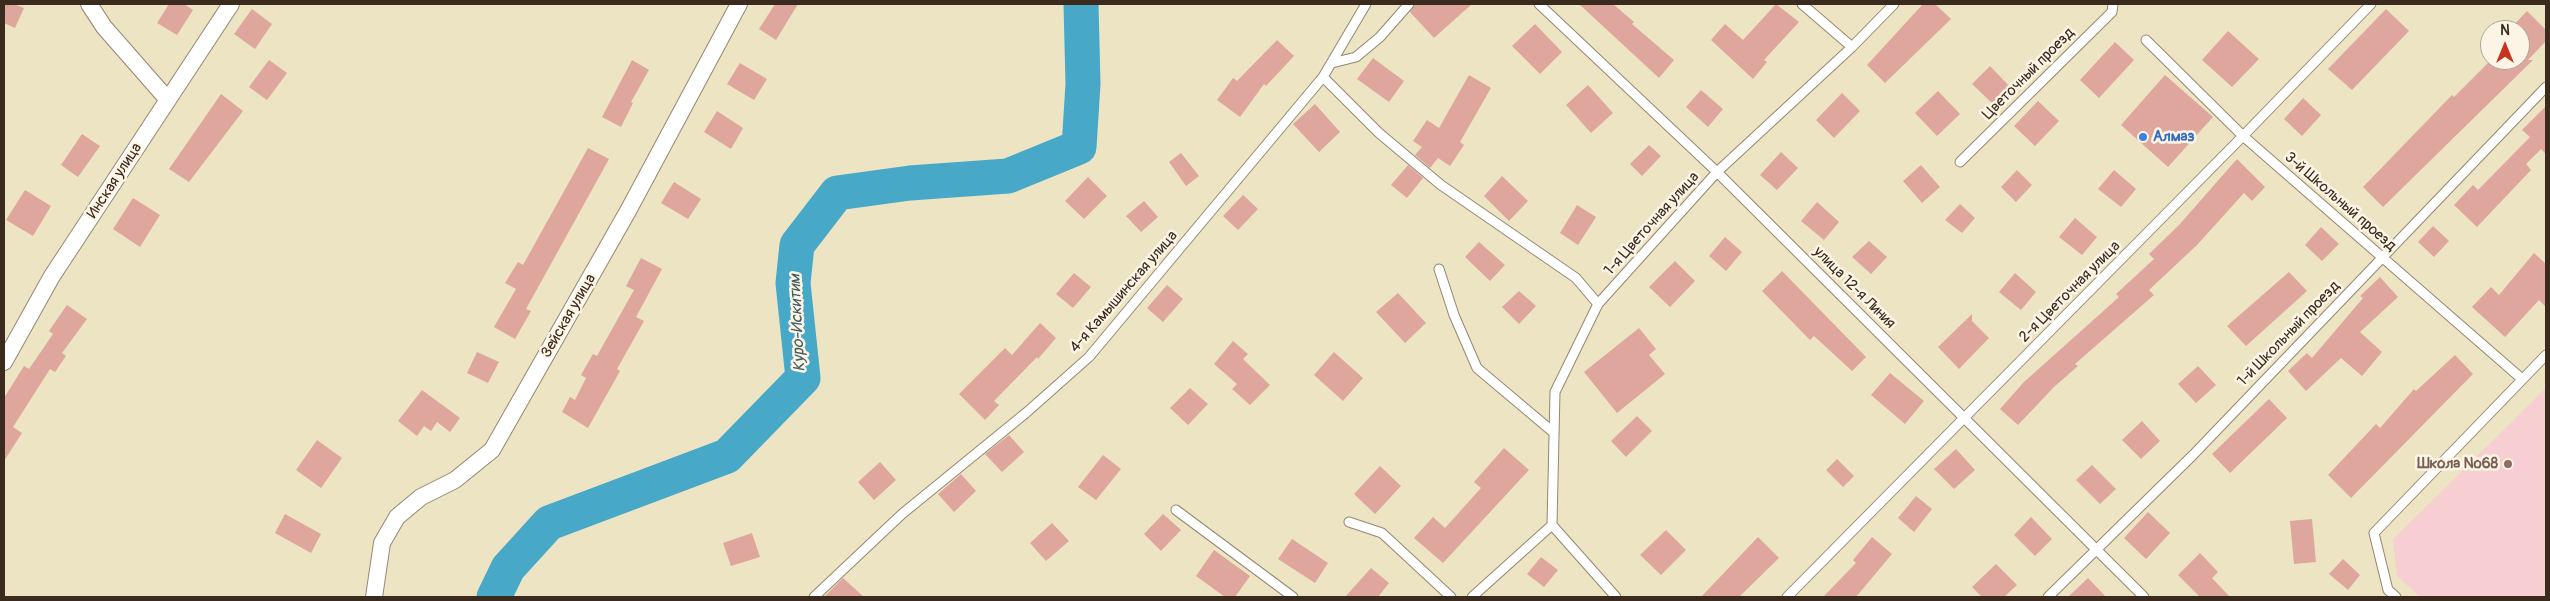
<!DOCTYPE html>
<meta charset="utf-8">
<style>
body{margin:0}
#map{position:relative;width:2550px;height:601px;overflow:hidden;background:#ede4c4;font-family:Pangolin,sans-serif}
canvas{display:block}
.frame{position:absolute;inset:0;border:5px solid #3b2a1e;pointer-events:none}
.north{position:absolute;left:2480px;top:20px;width:50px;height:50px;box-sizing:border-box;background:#fcf5e5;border:1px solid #afa495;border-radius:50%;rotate:0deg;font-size:14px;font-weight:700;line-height:20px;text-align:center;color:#3b2a1e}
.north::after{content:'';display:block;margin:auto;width:18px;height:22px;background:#c8321e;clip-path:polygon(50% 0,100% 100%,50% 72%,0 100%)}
</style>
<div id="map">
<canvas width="2550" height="601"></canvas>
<div class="frame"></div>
<div class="north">N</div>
</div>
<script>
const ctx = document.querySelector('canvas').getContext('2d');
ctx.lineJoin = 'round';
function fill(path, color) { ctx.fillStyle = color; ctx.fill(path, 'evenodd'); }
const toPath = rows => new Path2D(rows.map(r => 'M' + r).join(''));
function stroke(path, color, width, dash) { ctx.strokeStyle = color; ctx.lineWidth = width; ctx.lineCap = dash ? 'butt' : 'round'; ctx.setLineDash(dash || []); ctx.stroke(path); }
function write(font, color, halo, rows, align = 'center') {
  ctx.font = font + ' Pangolin,sans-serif'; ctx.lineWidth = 5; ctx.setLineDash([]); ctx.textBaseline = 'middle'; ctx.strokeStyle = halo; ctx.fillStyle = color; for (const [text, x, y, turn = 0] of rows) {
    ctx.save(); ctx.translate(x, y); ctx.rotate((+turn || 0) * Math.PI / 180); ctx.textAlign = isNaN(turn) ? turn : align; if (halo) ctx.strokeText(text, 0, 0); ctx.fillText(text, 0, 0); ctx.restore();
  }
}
const built = toPath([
 [2546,388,2546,597,2420,597,2397,576,2393,539]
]);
const river = toPath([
 [494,597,508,568,549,523,727,456,803,378,793,283,797,245,837,193,910,183,1008,176,1079,147,1083,84,1081,4]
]);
const building = toPath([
 [4,4,14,4,24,8,15,28,4,23],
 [169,4,184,4,193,10,177,35,157,23],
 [775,4,798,4,776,40,759,29],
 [1415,4,1472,4,1434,38,1410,12],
 [1579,4,1613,4,1634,22,1632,24,1674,60,1659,78],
 [1776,4,1799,22,1764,60,1767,62,1753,79,1711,40,1725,24,1743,40],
 [1923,4,1935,4,1951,19,1885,83,1867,65],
 [252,9,272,24,255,49,234,34],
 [2386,9,2409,31,2352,90,2328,69],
 [2527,11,2546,30,2546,41,2528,60,2533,60,2383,207,2363,187,2452,95,2454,97,2491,60,2520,60,2520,30,2509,30],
 [1535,24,1562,52,1540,74,1512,46],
 [2228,31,2259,59,2232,87,2202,60],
 [1277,40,1294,56,1266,86,1264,84,1240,117,1217,100,1233,78,1237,81],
 [2115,42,2134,60,2099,98,2080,80],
 [1373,58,1404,81,1389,102,1357,79],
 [269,60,287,73,267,100,249,87],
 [632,60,649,70,631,102,633,103,621,127,602,117],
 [740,63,767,79,754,100,727,84],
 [1990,66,2010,87,1993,104,1972,84],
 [1469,75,1491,88,1460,142,1464,145,1450,166,1438,158,1430,168,1415,155,1422,147,1413,141,1427,120,1439,128],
 [2165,75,2213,117,2168,167,2121,125],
 [1588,85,1613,113,1591,133,1566,105],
 [1701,90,1723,109,1708,127,1686,107],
 [1938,91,1960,114,1937,136,1915,113],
 [1842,93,1860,111,1834,138,1816,120],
 [221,94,243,111,189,182,169,169],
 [2303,98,2321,115,2302,136,2284,119],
 [2038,101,2059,121,2035,146,2014,126],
 [1315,104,1340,132,1319,152,1293,124],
 [2546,106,2546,154,2541,149,2526,164,2531,170,2477,227,2454,205,2473,185,2478,190,2530,137,2522,130],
 [717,111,743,128,731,149,704,132],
 [82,134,100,146,78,177,61,165],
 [1649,145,1661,156,1642,176,1630,164],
 [588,148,609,159,526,309,531,311,515,339,494,327,516,289,505,283,518,262,523,265],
 [1781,152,1798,168,1777,190,1760,175],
 [1181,153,1199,176,1186,186,1169,162],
 [2237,159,2265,187,2252,201,2244,193,2197,245,2149,290,2154,295,2075,364,2078,366,2054,387,2018,425,2000,409,2024,382,2119,297,2116,294,2154,259,2149,254,2179,225],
 [1408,165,1423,178,1407,198,1391,185],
 [1921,165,1940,187,1922,203,1903,181],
 [2017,170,2032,185,2016,202,2001,187],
 [2114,170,2136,189,2121,207,2098,189],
 [1502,176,1528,201,1509,221,1484,196],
 [1088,177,1107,196,1084,219,1065,201],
 [674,182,701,199,688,219,661,203],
 [25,190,51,206,33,236,6,220],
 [1243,195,1258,209,1238,230,1223,216],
 [133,198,160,215,140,247,113,229],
 [1144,201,1158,217,1141,232,1126,216],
 [1817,202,1839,222,1824,240,1801,221],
 [1960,204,1975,218,1962,233,1945,220],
 [1577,205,1596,217,1578,245,1560,233],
 [2075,218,2097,237,2082,255,2059,237],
 [2433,226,2449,241,2434,257,2418,242],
 [2321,227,2339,244,2322,261,2305,245],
 [1725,237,1742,252,1726,271,1709,256],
 [1869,241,1887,257,1871,274,1852,257],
 [1479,242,1505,265,1490,281,1465,257],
 [2534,253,2546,264,2546,307,2539,300,2505,337,2472,307,2491,287,2499,295],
 [641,258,662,269,636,317,644,321,617,369,620,371,588,428,562,412,570,397,575,400,586,378,581,375,593,354,597,356,634,290,626,286],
 [1675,261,1695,281,1670,307,1649,287],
 [1782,271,1866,357,1852,371,1814,336,1810,340,1762,291],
 [2289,272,2307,291,2246,346,2227,326],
 [1074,273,1091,287,1073,308,1056,294],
 [2015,273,2036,292,2021,310,1999,292],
 [2380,277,2398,297,2360,332,2382,352,2362,376,2341,358,2306,391,2288,371,2307,353,2312,358,2363,298,2360,296],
 [1167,285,1183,299,1163,322,1147,308],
 [1519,291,1536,306,1519,324,1502,307],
 [1398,293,1426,323,1405,343,1376,312],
 [67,305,87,319,62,353,66,356,55,372,50,369,13,427,22,433,4,461,4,398,24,366,29,369,53,334,49,331],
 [1972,314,1972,321,1989,338,1959,369,1938,347],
 [1040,323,1056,338,1038,359,1037,357,994,401,999,405,985,420,959,394,1005,348,1012,355],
 [1639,328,1656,349,1649,355,1665,374,1617,413,1584,372],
 [1233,341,1248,354,1243,359,1270,385,1250,405,1232,389,1237,384,1214,364],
 [477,352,499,362,488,383,467,373],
 [1334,352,1363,378,1343,401,1314,375],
 [2455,355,2473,374,2351,498,2328,475,2376,424,2380,428,2414,389,2416,391],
 [2198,366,2216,385,2196,403,2178,384],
 [1890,373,1924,401,1905,424,1871,395],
 [1190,388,1208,404,1188,425,1170,408],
 [422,390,460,418,450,432,437,422,431,431,424,426,417,436,398,421],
 [2269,399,2287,418,2230,473,2212,454],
 [1637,416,1652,431,1626,457,1611,441],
 [2142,421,2160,441,2141,459,2122,440],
 [1009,435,1024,452,1002,472,985,454],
 [317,440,342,458,321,488,296,470],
 [1504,448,1529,470,1443,563,1414,538,1433,517,1445,528,1481,488,1474,482],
 [1956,449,1975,470,1954,489,1934,469],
 [1103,455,1121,469,1096,500,1078,487],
 [1837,459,1854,476,1843,487,1826,470],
 [880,462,896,480,874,500,858,482],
 [2092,465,2116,489,2100,504,2076,480],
 [1380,466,1401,486,1375,514,1354,494],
 [961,474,976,491,954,512,938,494],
 [1916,496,1932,509,1914,532,1898,518],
 [2148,512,2170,533,2146,559,2124,538],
 [285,514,321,534,311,553,275,533],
 [1163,514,1181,530,1161,551,1144,534],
 [2031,517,2052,539,2035,556,2014,535],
 [2312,519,2316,562,2294,564,2290,521],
 [1052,523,1069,541,1046,561,1030,543],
 [1666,530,1686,550,1661,575,1640,555],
 [752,533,760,557,731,566,723,543],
 [1758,537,1779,558,1739,597,1701,597],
 [1872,537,1892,554,1856,597,1823,597,1856,563,1853,560],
 [1292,539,1328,563,1315,583,1278,559],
 [1214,550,1250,576,1235,597,1225,597,1196,576],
 [2200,553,2218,572,2212,578,2230,597,2200,597,2178,575],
 [1541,557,1558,570,1544,587,1527,574],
 [2343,559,2360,575,2348,590,2329,574],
 [1996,564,2017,585,2004,597,1982,597,1972,587],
 [1371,568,1389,583,1378,597,1345,597],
 [843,578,864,597,824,597],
 [2088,578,2106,597,2068,597]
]);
const service = toPath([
 [1539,4,1717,172,2144,597],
 [1802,4,1852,47],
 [2146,40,2243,136,2522,379],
 [1332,63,1356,57,1380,37,1409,4],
 [1323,77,1379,133,1441,185,1576,278,1598,304],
 [1960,162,2112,12,2113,4],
 [1439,269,1454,315,1477,368,1553,432],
 [1176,510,1293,597],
 [1349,522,1382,533,1451,597],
 [1552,525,1555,392,1598,304,1717,172,1852,47,1894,4],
 [1552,525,1616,597],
 [814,597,902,514,1027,412,1089,357,1323,77,1366,4],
 [1472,597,1552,525],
 [1787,597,2243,136,2371,4],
 [2048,597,2193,455,2546,87],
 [2396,597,2388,590,2374,533,2546,355]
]);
const minor = toPath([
 [89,4,104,27,168,100],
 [4,362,52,276,231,4],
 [374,597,382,543,397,517,421,497,455,480,492,450,628,211,739,4]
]);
const markers = [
 [2143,137,5,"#3f7fe0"],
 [2508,464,5,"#8d6e63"]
];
const streetNames = [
 ["Цветочный проезд",2029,74,-45],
 ["Инская улица",115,181,-57],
 ["3-й Школьный проезд",2340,202,41],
 ["1-я Цветочная улица",1652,224,-48],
 ["улица 12-я Линия",1854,288,45],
 ["4-я Камышинская улица",1124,292,-49],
 ["2-я Цветочная улица",2070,292,-45],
 ["Зейская улица",569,316,-60],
 ["1-й Школьный проезд",2289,334,-46]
];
const shopNames = [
 ["Алмаз",2153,137]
];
const educationNames = [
 ["Школа №68",2498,464]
];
const waterNames = [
 ["Куро-Искитим",798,323,-93]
];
fill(built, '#f7cfd3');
stroke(river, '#48a8c7', 35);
fill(building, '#dfa69d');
stroke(service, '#948771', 11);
stroke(minor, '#948771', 18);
stroke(service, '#fff', 9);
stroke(minor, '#fff', 16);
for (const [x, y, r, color] of markers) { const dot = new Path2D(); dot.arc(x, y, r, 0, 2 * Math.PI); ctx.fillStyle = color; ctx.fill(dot); stroke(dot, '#fcf5e5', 2); }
write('15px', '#3b2a1e', '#fcf5e5', streetNames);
write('bold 15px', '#366cbe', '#fcf5e5', shopNames, 'left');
write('bold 15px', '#785e54', '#fcf5e5', educationNames, 'right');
write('italic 16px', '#405c62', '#fcf5e5', waterNames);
</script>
